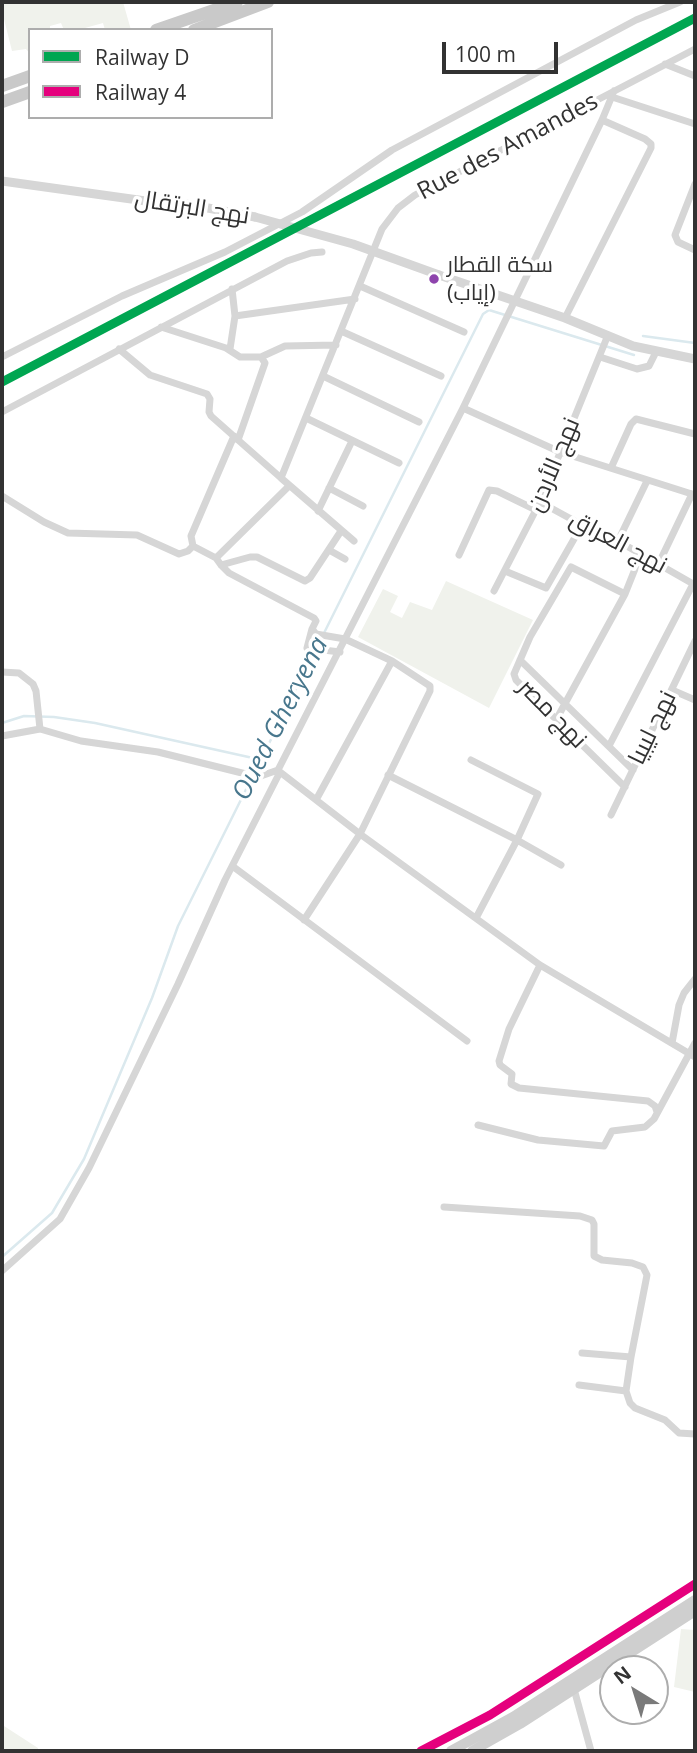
<!DOCTYPE html>
<meta charset="utf-8">
<style>
body{margin:0}
#map{position:relative;width:697px;height:1753px;overflow:hidden;background:#fff;font-family:"Open Sans",sans-serif}
canvas{display:block}
.frame{position:absolute;inset:0;border:4px solid #323232;pointer-events:none}
.legend{position:absolute;left:28px;top:28px;width:245px;height:91px;box-sizing:border-box;background:#fff;border:2px solid #adadad;margin:0;padding:9px 12px;list-style:none;font-size:21px;color:#323232}
.legend li{display:flex;align-items:center;gap:14px;height:35px}
.legend b{width:35px;border:2px solid #adadad}
.north{position:absolute;left:599px;top:1655px;width:70px;height:70px;box-sizing:border-box;background:#fff;border:2px solid #adadad;border-radius:50%;rotate:322deg;font-size:19px;font-weight:700;line-height:28px;text-align:center;color:#323232}
.north::after{content:'';display:block;margin:auto;width:24px;height:32px;background:#7a7a7a;clip-path:polygon(50% 0,100% 100%,50% 72%,0 100%)}
.scale{position:absolute;left:442px;top:42px;width:116px;height:32px;box-sizing:border-box;border:4px solid #323232;border-top:0;padding-left:9px;font-size:21px;line-height:24px;white-space:nowrap;color:#323232;-webkit-text-stroke:5px #fff;paint-order:stroke}
</style>
<div id="map">
<canvas width="697" height="1753"></canvas>
<div class="frame"></div>
<ul class="legend">
<li><b style="height:9px;background:#00a651"></b>Railway D</li>
<li><b style="height:9px;background:#e5007d"></b>Railway 4</li>
</ul>
<div class="north">N</div>
<div class="scale">100 m</div>
</div>
<script>
const ctx = document.querySelector('canvas').getContext('2d');
ctx.lineJoin = 'round';
function fill(path, color) { ctx.fillStyle = color; ctx.fill(path, 'evenodd'); }
const toPath = rows => new Path2D(rows.map(r => 'M' + r).join(''));
function stroke(path, color, width, dash) { ctx.strokeStyle = color; ctx.lineWidth = width; ctx.lineCap = dash ? 'butt' : 'round'; ctx.setLineDash(dash || []); ctx.stroke(path); }
function write(font, color, halo, rows, align = 'center') {
  ctx.font = font + ' "Open Sans",Cairo,sans-serif'; ctx.lineWidth = 7; ctx.setLineDash([]); ctx.textBaseline = 'middle'; ctx.strokeStyle = halo; ctx.fillStyle = color; for (const [text, x, y, turn = 0] of rows) {
    ctx.save(); ctx.translate(x, y); ctx.rotate((+turn || 0) * Math.PI / 180); ctx.textAlign = isNaN(turn) ? turn : align; if (halo) ctx.strokeText(text, 0, 0); ctx.fillText(text, 0, 0); ctx.restore();
  }
}
const green = toPath([
 [2,2,123,2,131,30,105,30,103,23,85,28,85,30,64,30,61,23,50,26,50,30,30,30,30,54,26,49,12,51,2,11],
 [446,581,533,620,489,708,358,637,383,589,398,596,390,612,402,618,410,602,432,610],
 [681,1629,695,1630,695,1692,674,1687],
 [4,1726,38,1748,38,1751,2,1751,2,1729]
]);
const stream = toPath([
 [643,336,695,343],
 [2,723,24,716,54,717,95,723,262,760],
 [2,1257,52,1213,84,1159,152,998,178,926,483,314,489,310,634,355]
]);
const minor = toPath([
 [665,64,695,76],
 [612,97,695,124],
 [695,184,675,235,678,242,695,250],
 [360,286,464,332],
 [235,316,355,299],
 [565,318,651,148,651,144,645,139,602,120],
 [161,327,226,348,240,357,261,357,285,346,336,345],
 [341,331,441,376],
 [119,349,150,375,207,394,210,399,209,412,211,416,281,478],
 [230,349,235,316,232,289],
 [2,357,122,296,225,252,302,212,392,150,636,20,680,2],
 [600,357,637,369,649,366,656,352],
 [323,376,419,422],
 [463,408,560,452,695,495],
 [2,412,287,261,311,253,322,252],
 [306,418,399,463],
 [238,440,265,363,261,357],
 [611,468,631,424,636,419,695,434],
 [329,488,363,506],
 [2,496,44,522,68,533,137,535,179,554,188,551,193,546],
 [540,502,582,525,618,541,695,585],
 [318,511,352,441],
 [354,541,281,478,382,229,398,208,415,195,695,49],
 [618,541,647,481],
 [329,550,345,559],
 [459,555,489,490,497,491,536,510],
 [216,558,193,546,191,536,234,436],
 [659,563,692,494],
 [221,565,250,557,257,557,305,581,310,578,341,531],
 [505,571,546,588,582,525],
 [494,591,540,502,608,335],
 [625,594,571,567,530,637,514,674,516,680,625,787],
 [312,629,307,648,340,652],
 [520,660,633,770],
 [2,672,19,673,33,684,36,691,40,729],
 [672,690,695,700],
 [556,720,625,594,641,554],
 [2,736,40,729,81,741,158,752,258,777,278,770],
 [609,746,693,584],
 [280,772,360,834,430,691,430,686,392,661,345,639,316,634,312,629,316,621,314,618,229,573,221,565,216,558,289,486],
 [388,775,517,840,538,794,471,760],
 [316,800,392,661],
 [611,815,695,641],
 [235,868,467,1041],
 [476,918,517,840,561,865],
 [304,920,360,834,540,965,695,1057],
 [540,965,509,1029,499,1061,500,1065,512,1074,511,1084,519,1088,648,1101,655,1106,657,1112],
 [672,1043,679,1005,684,993,695,979],
 [478,1125,538,1140,604,1146,612,1131,645,1127,654,1119,695,1043],
 [444,1207,580,1216,592,1220,594,1224,594,1256,602,1260,632,1263,643,1267,647,1275,631,1357,626,1391,630,1403,635,1408,665,1420,679,1433,695,1434],
 [2,1271,60,1219,89,1168,178,984,225,880,280,772,278,770,463,408,602,120,614,91],
 [582,1353,631,1357],
 [579,1385,626,1391],
 [574,1689,591,1751]
]);
const tertiary = toPath([
 [2,181,160,203,187,204,255,217],
 [439,275,565,318,633,346,695,359]
]);
const secondary = toPath([
 [451,1751,513,1717,695,1600],
 [472,1751,520,1724,695,1611]
]);
const primary = toPath([
 [156,30,237,2],
 [194,30,268,2],
 [2,86,30,76],
 [2,102,30,92]
]);
const tertiaryBridge = toPath([
 [255,217,353,244,439,275]
]);
const rail1 = toPath([
 [2,382,695,18]
]);
const rail2 = toPath([
 [421,1751,490,1715,695,1584]
]);
const markers = [
 [434,279,6,"#8e44ad"]
];
const busNames = [
 ["سكة القطار",447,266],
 ["(إياب)",447,294]
];
const streetNames = [
 ["Rue des Amandes",508,147,-28],
 ["نهج البرتقال",192,208,9],
 ["نهج الأردن",554,465,-67],
 ["نهج العراق",618,543,28],
 ["نهج مصر",552,714,46],
 ["نهج ليبيا",653,728,-64]
];
const waterNames = [
 ["Oued Gheryena",281,719,-63]
];
fill(green, '#f0f2ec');
stroke(stream, '#dbe9ee', 2.5);
stroke(minor, '#d6d6d6', 7);
stroke(tertiary, '#d6d6d6', 9);
stroke(secondary, '#cfcfcf', 10);
stroke(primary, '#c9c9c9', 12);
stroke(tertiaryBridge, '#d6d6d6', 9);
stroke(rail1, '#00a651', 9);
stroke(rail2, '#e5007d', 9);
for (const [x, y, r, color] of markers) { const dot = new Path2D(); dot.arc(x, y, r, 0, 2 * Math.PI); ctx.fillStyle = color; ctx.fill(dot); stroke(dot, '#fff', 2.5); }
write('22px', '#323232', '#fff', busNames, 'left');
write('24px', '#323232', '#fff', streetNames);
write('italic 26px', '#48778d', '#fff', waterNames);
</script>
